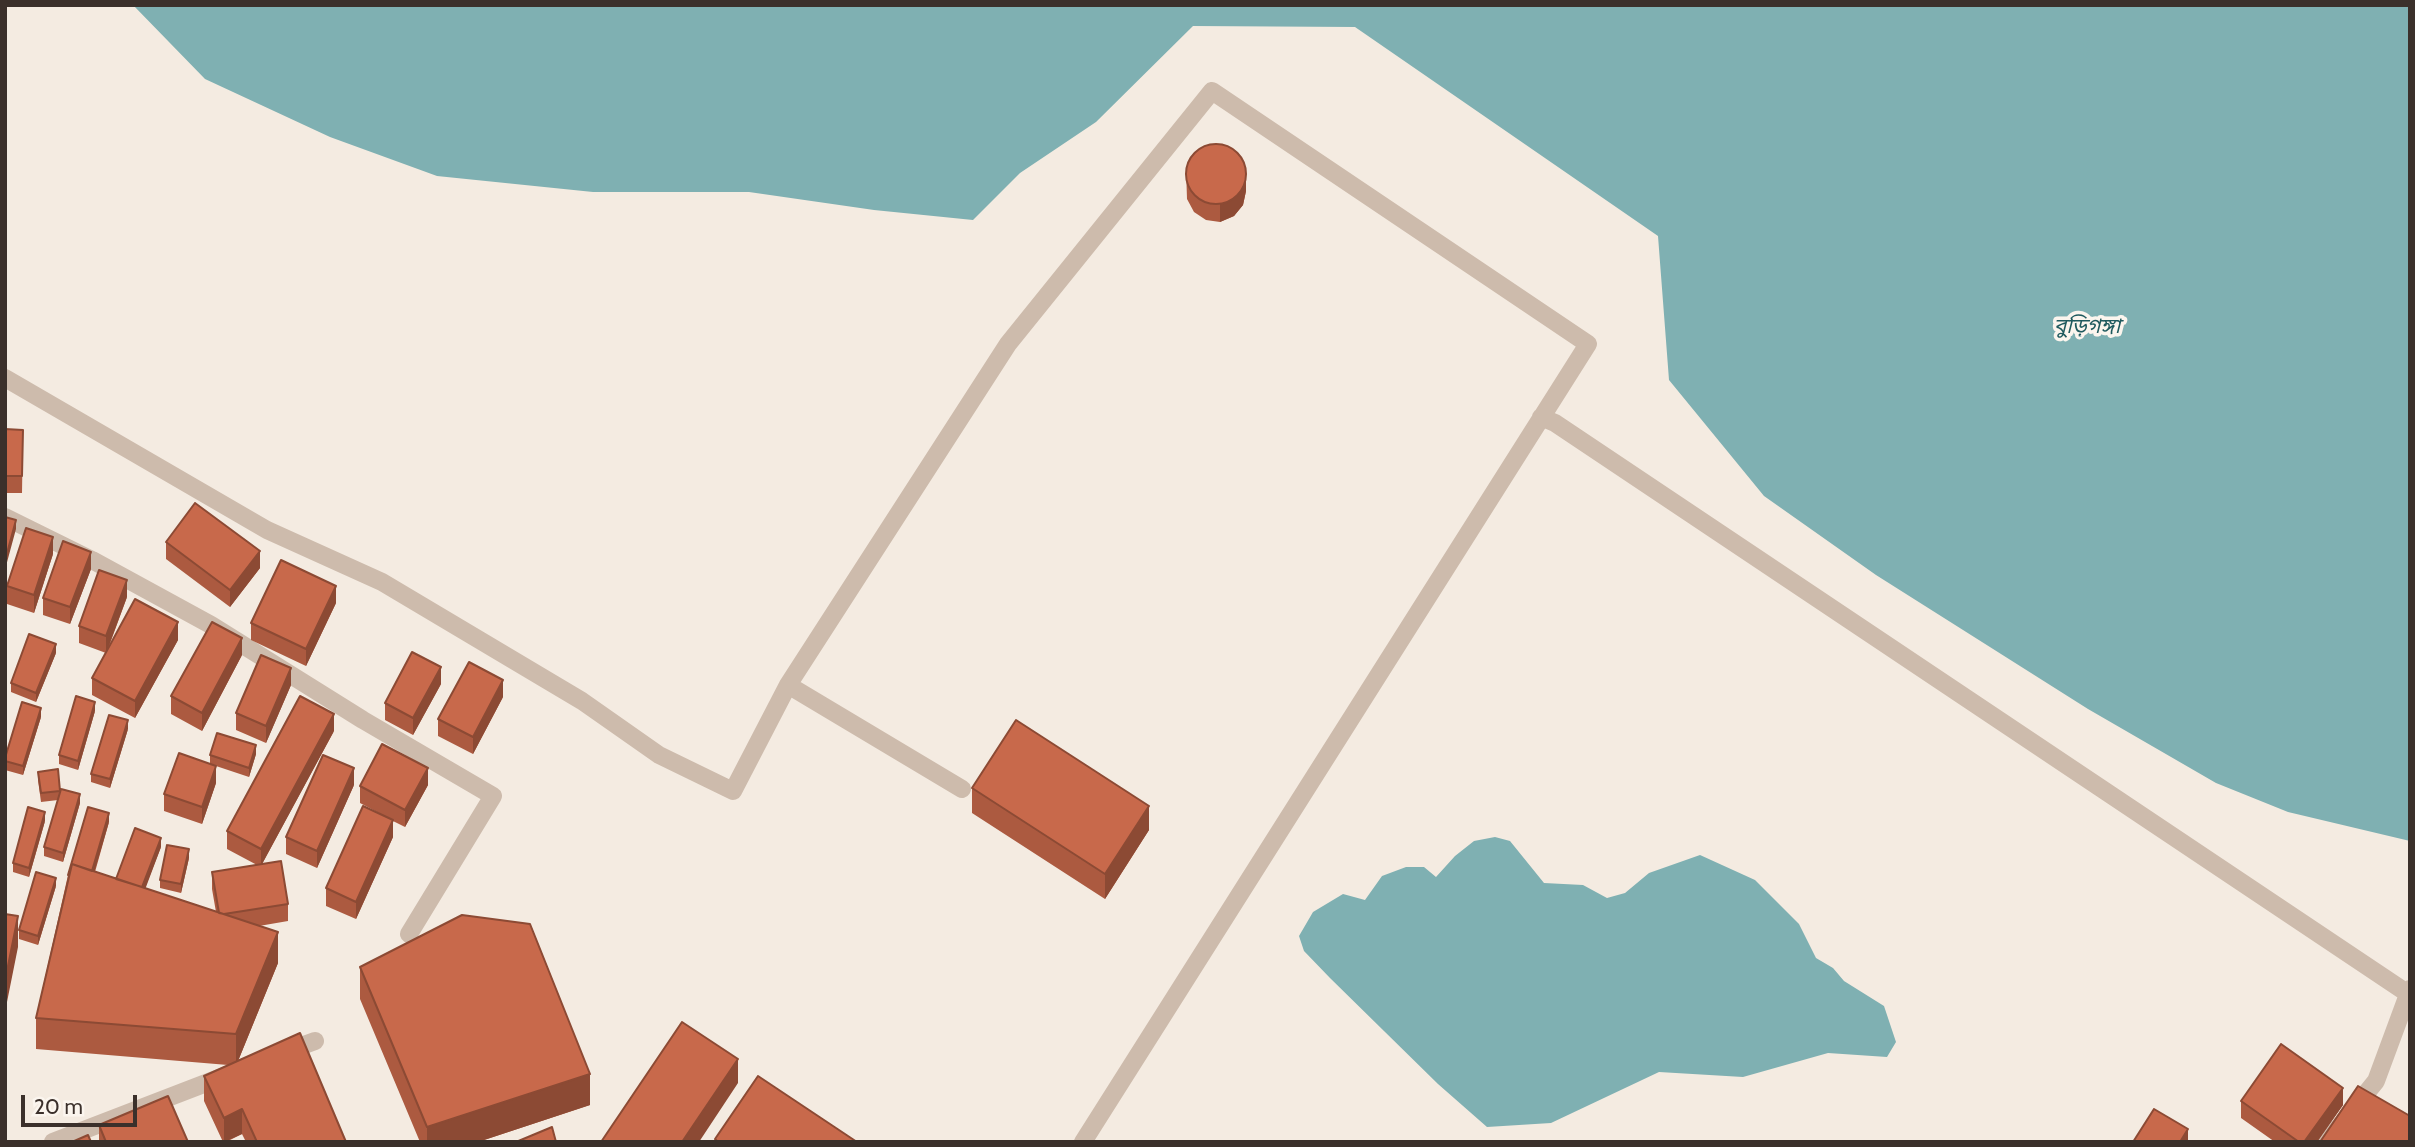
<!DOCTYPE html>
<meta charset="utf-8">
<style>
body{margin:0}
#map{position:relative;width:2415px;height:1147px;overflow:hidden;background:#f4ebe1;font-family:Cabin,sans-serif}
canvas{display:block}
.frame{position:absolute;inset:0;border:7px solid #3b302b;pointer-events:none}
.scale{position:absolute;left:21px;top:1095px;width:116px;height:32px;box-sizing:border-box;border:4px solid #3b302b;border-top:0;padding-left:9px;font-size:21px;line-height:24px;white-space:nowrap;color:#3b302b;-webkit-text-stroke:5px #fbf5ee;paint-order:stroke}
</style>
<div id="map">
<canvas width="2415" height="1147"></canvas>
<div class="frame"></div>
<div class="scale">20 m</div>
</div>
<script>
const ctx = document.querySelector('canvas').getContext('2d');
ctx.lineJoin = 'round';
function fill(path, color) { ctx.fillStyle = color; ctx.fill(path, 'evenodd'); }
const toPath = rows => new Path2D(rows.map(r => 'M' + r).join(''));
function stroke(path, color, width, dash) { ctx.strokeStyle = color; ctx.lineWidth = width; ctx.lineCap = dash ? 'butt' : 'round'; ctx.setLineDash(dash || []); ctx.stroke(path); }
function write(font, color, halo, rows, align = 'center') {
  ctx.font = font + ' Cabin,"Noto Sans Bengali",sans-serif'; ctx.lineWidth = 7; ctx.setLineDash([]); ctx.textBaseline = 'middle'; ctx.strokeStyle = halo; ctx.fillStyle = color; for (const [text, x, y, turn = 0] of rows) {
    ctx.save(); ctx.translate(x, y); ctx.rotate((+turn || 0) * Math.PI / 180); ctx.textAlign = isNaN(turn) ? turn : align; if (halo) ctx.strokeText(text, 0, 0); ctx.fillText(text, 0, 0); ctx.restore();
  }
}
const water = toPath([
 [133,5,2410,5,2410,841,2288,812,2216,783,2088,709,1876,575,1764,496,1669,380,1658,236,1355,27,1193,26,1096,122,1020,173,973,220,874,210,749,192,593,192,437,176,330,137,205,79],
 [1495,837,1510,841,1544,883,1583,885,1607,898,1625,893,1649,873,1700,855,1755,880,1799,924,1816,958,1833,968,1844,981,1884,1006,1896,1042,1887,1057,1828,1053,1743,1077,1659,1072,1551,1123,1487,1127,1438,1084,1330,978,1304,951,1299,936,1313,912,1343,894,1365,900,1382,876,1406,867,1424,867,1436,877,1455,856,1474,841]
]);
const street = toPath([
 [5,378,267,530,382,582,582,701,659,755,733,791,788,685,1008,344,1212,91,1588,344,1083,1142],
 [1541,417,1555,423,2410,995],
 [5,517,92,560,211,625,363,720,493,796,409,934],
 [788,685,962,789],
 [285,1052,315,1041],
 [53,1142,227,1075],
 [2327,1142,2376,1081,2410,989]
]);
const wall = toPath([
 [1186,168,1246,191,1243,205,1234,216,1220,222,1206,220,1194,212,1187,199],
 [5,429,23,430,22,493,5,493],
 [166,542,260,568,230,607,166,559],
 [53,554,34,613,7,604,7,586],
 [91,569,70,624,43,615,43,598],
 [127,597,108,649,178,640,135,718,92,695,92,678,106,653,79,643,79,626],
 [336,603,306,666,251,640,251,623],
 [56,653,36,702,11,692,11,683],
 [242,655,202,731,171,714,171,696],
 [441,684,413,735,385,720,385,703],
 [291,685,266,743,236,730,236,713],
 [503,697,473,754,438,736,438,719],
 [95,711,78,770,59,764,59,755],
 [41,717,23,775,5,770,5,758],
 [128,729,110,788,91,782,91,774],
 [334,731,262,864,288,904,288,921,259,926,278,963,238,1061,346,1142,246,1142,242,1134,226,1142,223,1142,204,1101,204,1076,228,1065,36,1049,36,1018,68,875,109,822,95,872,116,879,161,847,145,888,216,912,212,889,212,872,257,865,227,849,227,831],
 [256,754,249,777,210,764,210,755],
 [58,769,60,792,80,803,63,862,44,856,44,847,58,800,41,802,38,780,38,772],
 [216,783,202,824,164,811,164,794],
 [354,785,317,868,286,854,286,837],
 [428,785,405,827,393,821,393,837,356,919,326,906,326,888,379,813,360,803,360,786],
 [972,788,1149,830,1105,899,972,813],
 [45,821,29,877,13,872,13,863],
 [189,858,181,893,160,888,160,880],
 [56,886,38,945,19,939,19,930],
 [360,967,590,1105,478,1142,420,1142,360,999],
 [2241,1101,2343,1105,2317,1142,2275,1142,2241,1118],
 [99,1125,188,1142,99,1142]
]);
const shadedWall = toPath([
 [1246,174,1246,191,1243,205,1234,216,1220,222,1220,204],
 [16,520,16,529,6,566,6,557],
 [53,537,53,554,34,613,34,595],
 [260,551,260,568,230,607,230,590],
 [91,552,91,569,70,624,70,607],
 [127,580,127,597,106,653,106,636],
 [336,586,336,603,306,666,306,649],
 [178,622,178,640,135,718,135,701],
 [242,638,242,655,202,731,202,713],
 [56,644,56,653,36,702,36,693],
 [441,667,441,684,413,735,413,718],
 [291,668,291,685,266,743,266,726],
 [503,680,503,697,473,754,473,737],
 [95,702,95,711,78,770,78,761],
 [41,708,41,717,23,775,23,766],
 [334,714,334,731,261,866,261,849],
 [128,720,128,729,110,788,110,779],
 [256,745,256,754,249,777,249,768],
 [216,766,216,783,202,824,202,807],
 [354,768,354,785,317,868,317,851],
 [428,768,428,785,405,827,405,810],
 [80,794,80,803,63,862,63,853],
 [1149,806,1149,830,1105,899,1105,874],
 [45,812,45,821,29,877,29,868],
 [109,813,109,822,89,890,89,881],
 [393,820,393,837,356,919,356,902],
 [161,838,161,847,140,903,140,894],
 [189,849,189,858,181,893,181,884],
 [56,878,56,886,38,945,38,936],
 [18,916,18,947,5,1012,5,981],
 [278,932,278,963,236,1066,236,1034],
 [738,1059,738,1083,699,1142,682,1142],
 [590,1074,590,1105,478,1142,427,1142,427,1127],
 [2343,1088,2343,1105,2317,1142,2304,1142],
 [242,1109,242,1134,224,1142,224,1118],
 [2188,1129,2188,1142,2180,1142]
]);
const building = toPath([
 '1186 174a30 30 0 1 1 60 0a30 30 0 1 1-60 0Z',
 [5,429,23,430,22,476,5,476,5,429],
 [195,503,260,551,230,590,166,542,195,503],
 [5,517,16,520,6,557,5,557,5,517],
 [26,528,53,537,34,595,7,586,26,528],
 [63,541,91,552,70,607,43,598,63,541],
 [281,560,336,586,306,649,251,623,281,560],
 [99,570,127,580,106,636,79,626,99,570],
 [135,599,178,622,135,701,92,678,135,599],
 [212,622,242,638,202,713,171,696,212,622],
 [29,634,56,644,36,693,11,683,29,634],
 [412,652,441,667,413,718,385,703,412,652],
 [261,655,291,668,266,726,236,713,261,655],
 [469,662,503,680,473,737,438,719,469,662],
 [76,696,95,702,78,761,59,755,76,696],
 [300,696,334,714,261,849,227,831,300,696],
 [22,702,41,708,23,766,5,761,5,758,22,702],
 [109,715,128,720,110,779,91,774,109,715],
 [1016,720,1149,806,1105,874,972,788,1016,720],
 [217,733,256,745,249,768,210,755,217,733],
 [382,744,428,768,405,810,360,786,382,744],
 [179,753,216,766,202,807,164,794,179,753],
 [323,755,354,768,317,851,286,837,323,755],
 [58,769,60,791,41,793,38,772,58,769],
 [61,789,80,794,63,853,44,847,61,789],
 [363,806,393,820,356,902,326,888,363,806],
 [28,807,45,812,29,868,13,863,28,807],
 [88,807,109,813,92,871,72,864,69,875,68,875,88,807],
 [135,828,161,838,142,887,116,879,135,828],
 [167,845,189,849,181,884,160,880,167,845],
 [281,861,288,904,224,914,219,913,212,872,281,861],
 [72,864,278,932,236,1034,36,1018,72,864],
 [36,872,56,878,38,936,19,930,36,872],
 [5,914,18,916,5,981,5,914],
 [462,915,530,924,590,1074,427,1127,360,967,462,915],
 [682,1022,738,1059,682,1142,601,1142,682,1022],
 [300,1033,346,1142,257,1142,242,1109,224,1118,204,1076,300,1033],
 [2281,1044,2343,1088,2304,1142,2299,1142,2241,1101,2281,1044],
 [758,1076,857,1142,718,1142,715,1139,758,1076],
 [2358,1086,2410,1116,2410,1142,2320,1142,2358,1086],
 [168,1096,188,1142,106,1142,99,1125,168,1096],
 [2154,1109,2188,1129,2180,1142,2133,1142,2154,1109],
 [552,1127,556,1142,516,1142,552,1127],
 [88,1135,91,1142,72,1142,88,1135]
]);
const waterNames = [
 ["বুড়িগঙ্গা",2087,327]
];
fill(water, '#7fb0b2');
stroke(street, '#cdbbac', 18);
fill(wall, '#ac5a40');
fill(shadedWall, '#8c4a34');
fill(building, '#c8694b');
stroke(building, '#8c4a34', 2);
write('italic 21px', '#1f5a5e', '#fbf5ee', waterNames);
</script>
